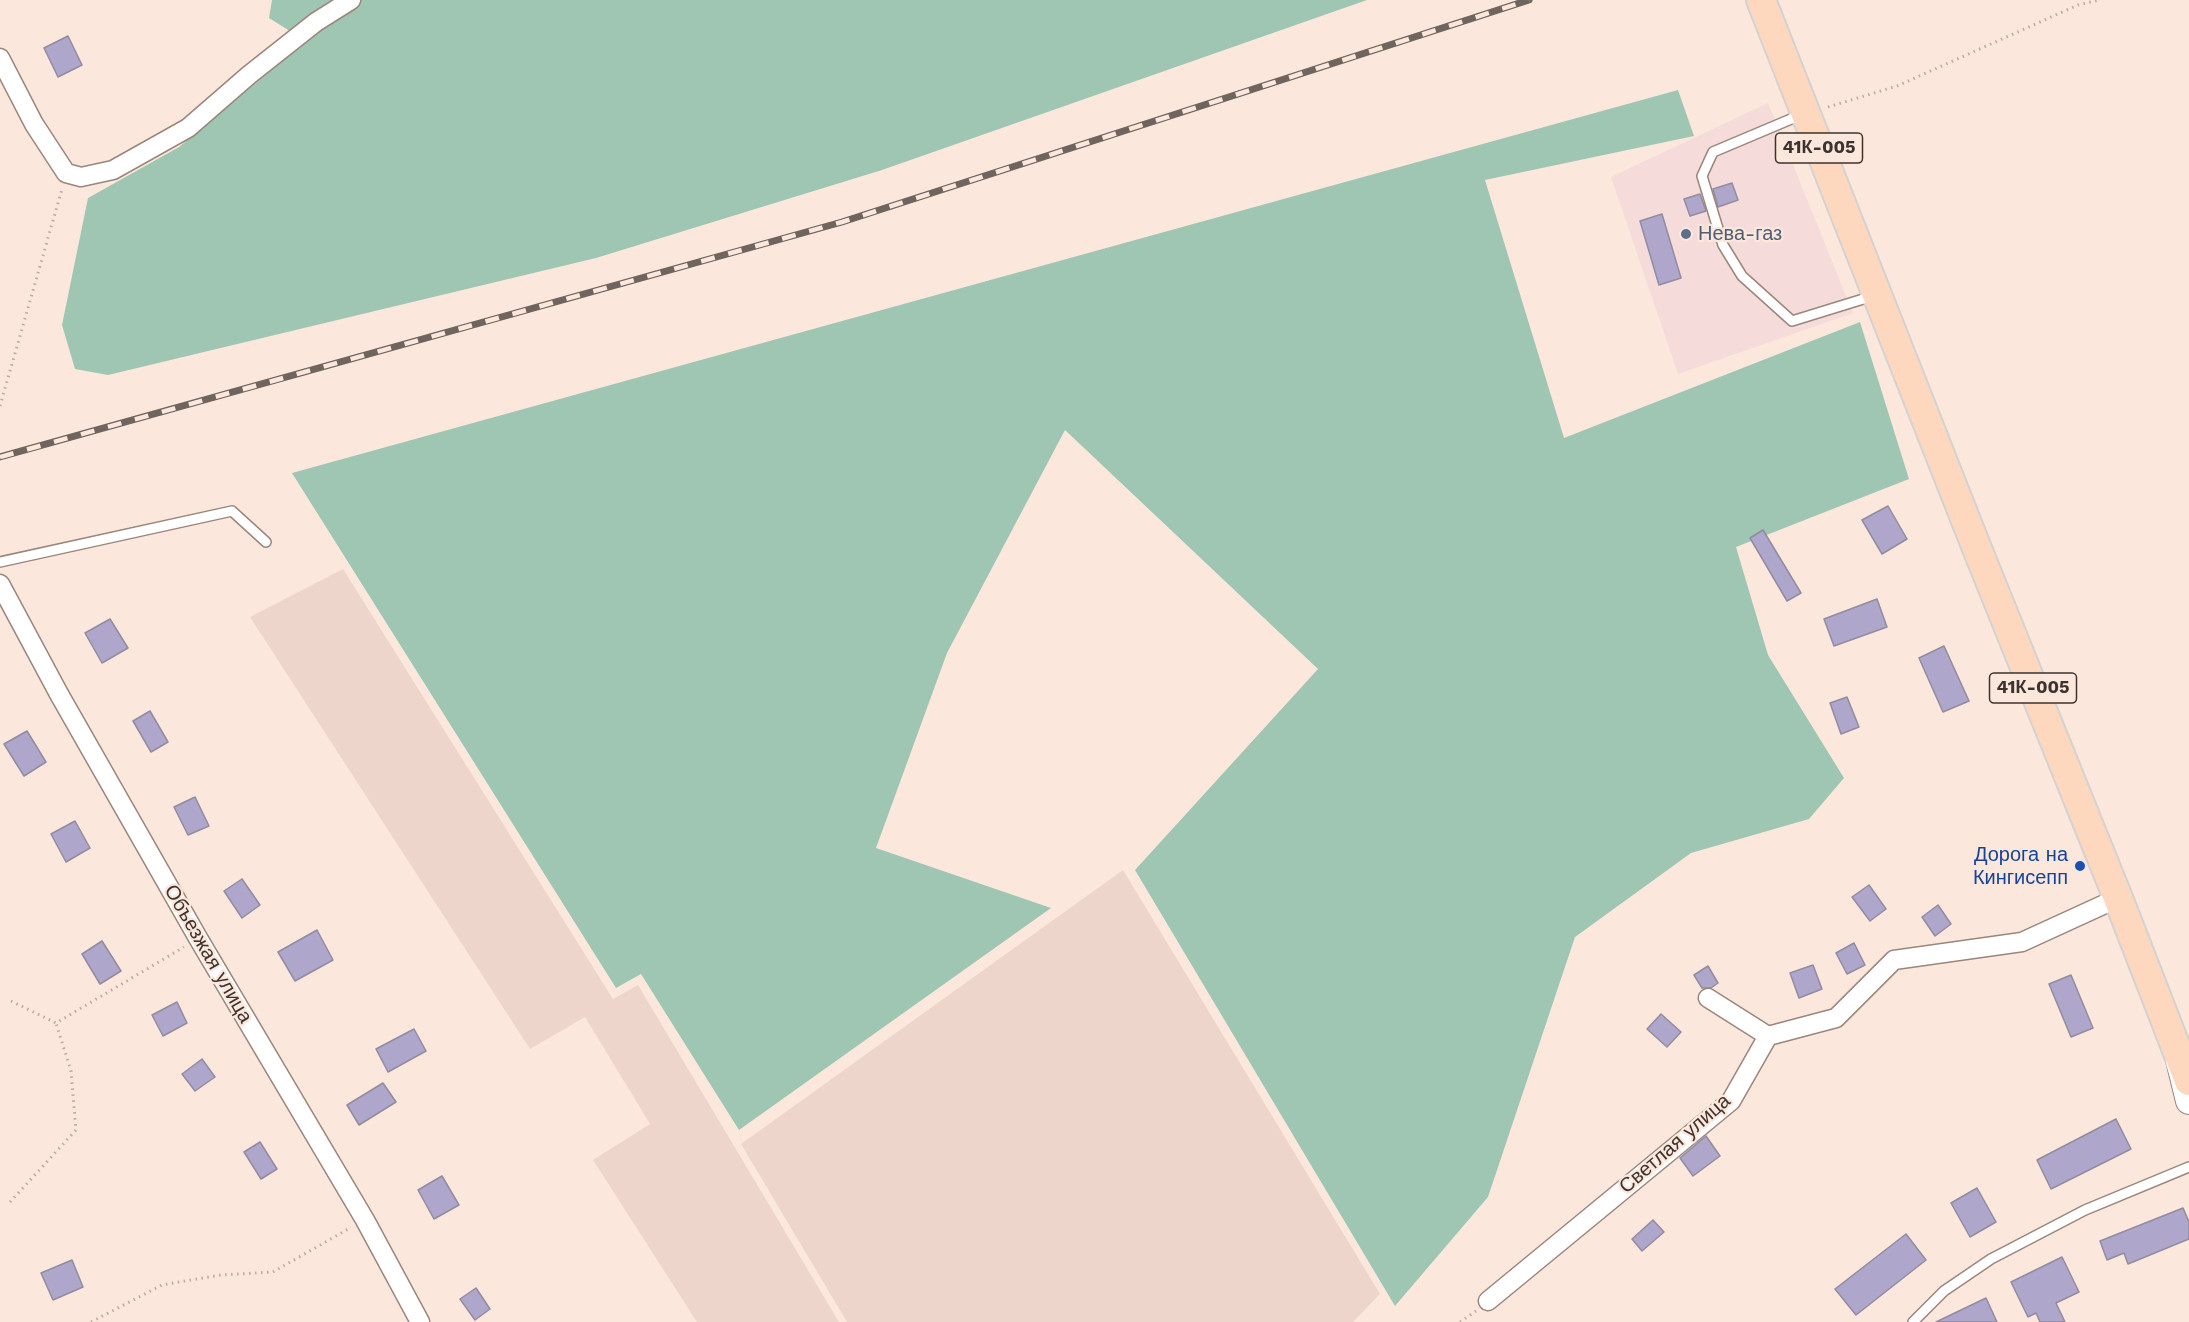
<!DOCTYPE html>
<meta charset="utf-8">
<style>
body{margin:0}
canvas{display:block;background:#fce7dc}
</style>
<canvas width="2189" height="1322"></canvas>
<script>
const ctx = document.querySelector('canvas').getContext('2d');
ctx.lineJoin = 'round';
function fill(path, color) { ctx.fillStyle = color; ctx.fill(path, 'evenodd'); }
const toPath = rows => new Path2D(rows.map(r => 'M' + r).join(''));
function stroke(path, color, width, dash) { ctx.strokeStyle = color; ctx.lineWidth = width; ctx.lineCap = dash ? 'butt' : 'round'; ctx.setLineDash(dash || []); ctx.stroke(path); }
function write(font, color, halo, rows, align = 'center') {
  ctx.font = font + ' "Work Sans",sans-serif'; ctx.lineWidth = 4.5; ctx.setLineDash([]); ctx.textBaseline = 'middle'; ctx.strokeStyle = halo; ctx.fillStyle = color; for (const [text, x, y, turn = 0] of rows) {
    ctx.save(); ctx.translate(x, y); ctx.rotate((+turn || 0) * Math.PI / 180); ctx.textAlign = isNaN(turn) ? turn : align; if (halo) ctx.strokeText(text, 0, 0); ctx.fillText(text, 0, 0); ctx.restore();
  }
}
const commercial = toPath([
 [1768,103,1853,313,1678,374,1611,177]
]);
const industrial = toPath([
 [343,569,613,999,638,985,839,1322,697,1322,593,1160,650,1124,585,1017,530,1049,250,617],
 [1123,870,1380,1294,1353,1322,847,1322,741,1144]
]);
const green = toPath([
 [272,0,1367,0,882,170,596,258,108,375,75,369,62,325,88,198,179,147,306,41,269,18],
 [1678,90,1694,136,1485,180,1564,438,1860,322,1909,479,1736,547,1768,655,1844,778,1809,819,1691,853,1575,937,1488,1197,1395,1306,1135,870,1318,669,1065,430,947,653,876,848,1051,908,739,1130,641,974,616,988,292,473]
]);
const building = toPath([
 [68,36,82,65,58,77,44,48,68,36],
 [1732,183,1738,200,1718,207,1713,189,1732,183],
 [1700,194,1706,211,1690,216,1684,199,1700,194],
 [1662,214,1681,278,1659,285,1640,221,1662,214],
 [1888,506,1907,539,1882,554,1862,520,1888,506],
 [1763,530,1801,593,1787,601,1750,538,1763,530],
 [1877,599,1887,627,1834,646,1824,619,1877,599],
 [110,619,128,648,102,663,85,633,110,619],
 [1944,646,1969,701,1943,712,1919,658,1944,646],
 [1847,697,1859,727,1841,734,1830,703,1847,697],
 [150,711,168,742,151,752,133,721,150,711],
 [27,731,46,762,24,776,4,744,27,731],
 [195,797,209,826,188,835,174,807,195,797],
 [75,821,90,848,66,862,51,834,75,821],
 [242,879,260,905,242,918,224,891,242,879],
 [1869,885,1886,909,1870,921,1852,897,1869,885],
 [1938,905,1951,924,1935,936,1922,917,1938,905],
 [317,930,333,960,295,981,278,952,317,930],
 [102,941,121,971,100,984,82,954,102,941],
 [1854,943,1865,965,1847,974,1836,953,1854,943],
 [1813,965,1822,989,1799,998,1790,973,1813,965],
 [1708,966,1718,983,1711,988,1702,988,1694,975,1708,966],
 [2071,975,2093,1028,2071,1037,2049,984,2071,975],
 [177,1002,187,1023,163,1036,152,1015,177,1002],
 [1661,1014,1681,1032,1667,1047,1647,1029,1661,1014],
 [414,1029,426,1051,388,1072,376,1049,414,1029],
 [202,1059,215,1077,195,1091,182,1074,202,1059],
 [383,1083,396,1102,359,1125,347,1105,383,1083],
 [2116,1119,2131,1149,2051,1189,2037,1160,2116,1119],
 [1706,1136,1720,1156,1693,1176,1680,1158,1706,1136],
 [260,1142,277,1169,261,1179,244,1152,260,1142],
 [442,1176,459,1205,434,1219,418,1190,442,1176],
 [1977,1188,1996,1222,1970,1237,1951,1203,1977,1188],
 [2183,1208,2189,1222,2189,1239,2128,1264,2124,1253,2107,1260,2100,1241,2183,1208],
 [1653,1220,1664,1232,1642,1251,1632,1239,1653,1220],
 [1906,1234,1926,1260,1856,1315,1835,1289,1906,1234],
 [2062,1257,2079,1292,2056,1303,2065,1322,2040,1322,2036,1313,2028,1317,2011,1282,2062,1257],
 [72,1260,83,1287,53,1300,41,1273,72,1260],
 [476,1288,490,1309,475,1320,460,1299,476,1288],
 [1986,1298,1997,1322,1936,1322,1986,1298]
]);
const path = toPath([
 [1828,107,1897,86,2078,5,2099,0],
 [0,406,62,189],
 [11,1001,56,1023,184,947],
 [10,1202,76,1130,71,1071,56,1023],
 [91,1322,162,1285,221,1275,273,1272,350,1228],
 [1460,1322,1476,1311]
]);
const service = toPath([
 [1803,114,1713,152,1702,176,1723,245,1742,276,1792,321,1873,296],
 [0,562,232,511,266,542],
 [1913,1322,1944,1291,1991,1259,2085,1210,2189,1167]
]);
const minor = toPath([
 [0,58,34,124,66,173,81,177,113,170,188,128,249,75,316,22,351,0],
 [0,584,59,694,198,938,365,1220,420,1322],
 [1708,998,1768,1036],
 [1488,1301,1731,1101,1768,1036,1836,1018,1894,960,2022,942,2118,898]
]);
const secondary = toPath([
 [2179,1060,2189,1101]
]);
const primary = toPath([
 [1761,0,1976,546,2118,898,2189,1081]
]);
const rail = toPath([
 [0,457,842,222,1529,0]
]);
const markers = [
 [1686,234,6,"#5c6f8a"],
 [2080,866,6,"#1a4fb4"]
];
const shields = [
 [1819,148,87],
 [2033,688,87]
];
const shieldNames = [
 ["41К-005",1819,148],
 ["41К-005",2033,688]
];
const serviceNames = [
 ["Нева-газ",1698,234]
];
const transitNames = [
 ["Дорога на",2068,855],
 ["Кингисепп",2068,878]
];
const streetNames = [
 ["Объезжая улица",208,954,60],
 ["Светлая улица",1675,1144,-41]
];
fill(commercial, '#f5dbd9');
fill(industrial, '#eed5cc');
fill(green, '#9ec6b3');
fill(building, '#afa6cb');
stroke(building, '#918c9f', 1.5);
stroke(service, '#9a867c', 12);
stroke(minor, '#9a867c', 21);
stroke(secondary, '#9a867c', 28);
stroke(primary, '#d4d2d1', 32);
stroke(path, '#bcaba2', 3, [1.5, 4.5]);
stroke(service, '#fff', 9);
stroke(minor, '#fff', 18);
stroke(secondary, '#fff', 26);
stroke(primary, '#fed8be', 28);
stroke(rail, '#70645e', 7);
stroke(rail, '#fce7dc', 4.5, [14]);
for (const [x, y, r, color] of markers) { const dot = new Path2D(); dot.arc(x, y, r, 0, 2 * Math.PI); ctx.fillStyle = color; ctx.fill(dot); stroke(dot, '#fce7dc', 2); }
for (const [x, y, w] of shields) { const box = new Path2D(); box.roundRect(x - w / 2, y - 15, w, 30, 4.5); ctx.fillStyle = '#fce7dc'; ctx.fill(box); stroke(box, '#3c332f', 1.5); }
write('bold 18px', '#3c332f', null, shieldNames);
write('20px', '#4e5e75', '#fce7dc', serviceNames, 'left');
write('20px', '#164399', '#fce7dc', transitNames, 'right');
write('20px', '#3c332f', '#fce7dc', streetNames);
</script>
